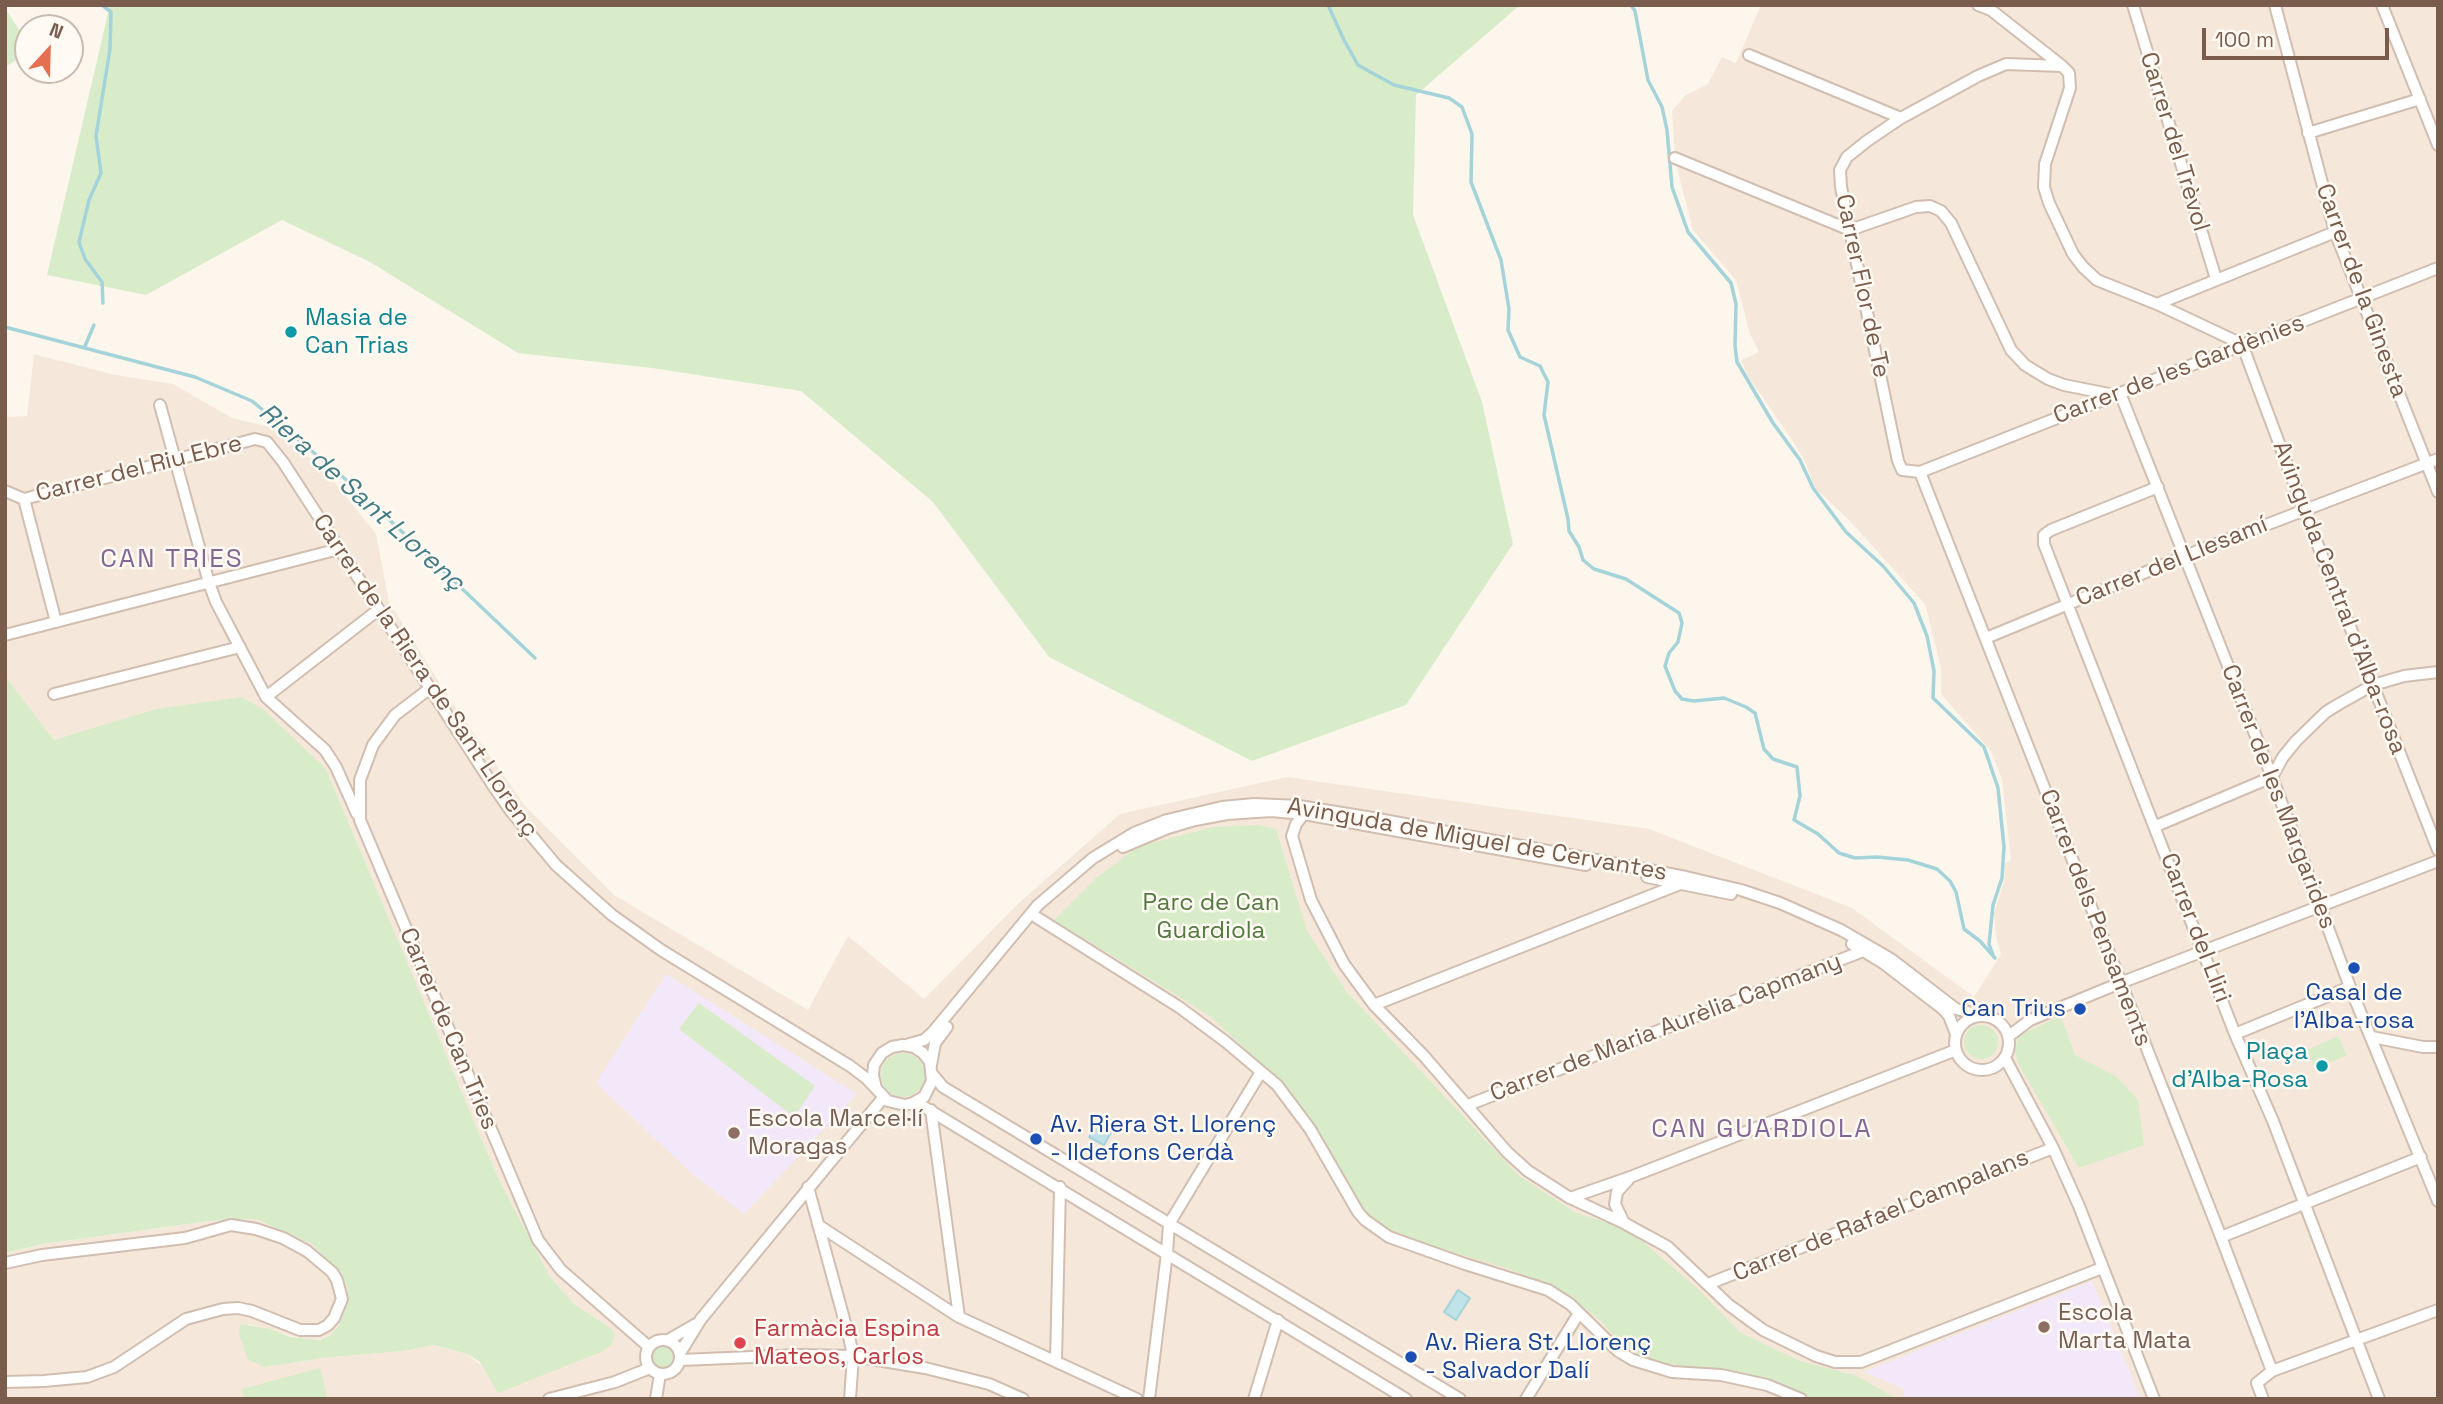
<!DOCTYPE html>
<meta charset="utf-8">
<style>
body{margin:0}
#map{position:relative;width:2443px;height:1404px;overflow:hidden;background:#fdf6ec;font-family:"Space Grotesk",sans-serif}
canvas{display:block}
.frame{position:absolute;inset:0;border:7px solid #7a5c4d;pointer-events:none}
.north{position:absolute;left:14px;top:14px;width:70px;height:70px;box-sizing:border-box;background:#fffaf3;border:2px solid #cabbb1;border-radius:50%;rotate:22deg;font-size:19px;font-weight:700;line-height:28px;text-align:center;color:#7a5c4d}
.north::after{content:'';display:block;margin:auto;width:24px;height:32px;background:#e76f51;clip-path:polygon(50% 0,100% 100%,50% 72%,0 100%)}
.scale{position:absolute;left:2202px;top:28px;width:187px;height:32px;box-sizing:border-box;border:4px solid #7a5c4d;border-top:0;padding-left:9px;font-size:21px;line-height:24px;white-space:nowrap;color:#7a5c4d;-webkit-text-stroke:5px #fffaf3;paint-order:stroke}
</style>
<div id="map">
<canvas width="2443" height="1404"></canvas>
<div class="frame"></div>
<div class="north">N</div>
<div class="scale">100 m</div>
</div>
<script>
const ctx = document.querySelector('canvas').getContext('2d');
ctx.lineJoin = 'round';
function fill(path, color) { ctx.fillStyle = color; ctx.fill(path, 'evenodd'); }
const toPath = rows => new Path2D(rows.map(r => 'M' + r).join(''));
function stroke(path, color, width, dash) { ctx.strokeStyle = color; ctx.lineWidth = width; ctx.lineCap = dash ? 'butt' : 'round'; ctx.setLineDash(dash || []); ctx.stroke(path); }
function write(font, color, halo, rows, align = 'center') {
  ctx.font = font + ' "Space Grotesk",sans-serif'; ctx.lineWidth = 5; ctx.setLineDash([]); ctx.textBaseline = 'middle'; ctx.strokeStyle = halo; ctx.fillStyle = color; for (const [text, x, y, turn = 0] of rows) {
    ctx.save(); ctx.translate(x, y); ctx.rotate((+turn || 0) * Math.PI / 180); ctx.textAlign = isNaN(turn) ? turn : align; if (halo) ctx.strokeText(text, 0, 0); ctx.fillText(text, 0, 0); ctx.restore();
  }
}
const residential = toPath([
 [1761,5,2438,5,2438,1399,5,1399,5,1253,43,1244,210,1221,256,1219,312,1244,336,1266,347,1285,349,1301,344,1317,334,1333,325,1339,307,1340,248,1324,265,1367,323,1358,403,1351,433,1345,467,1354,484,1367,608,1326,575,1305,550,1277,498,1178,326,769,75,734,54,740,5,676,5,417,27,416,34,354,115,375,173,384,232,418,270,427,324,469,376,534,389,602,449,698,525,806,614,895,808,1010,848,936,924,999,1019,903,1120,814,1287,777,1649,829,1852,908,1974,997,2001,954,1996,938,1994,913,2004,882,2005,863,2011,861,2002,779,1991,751,1941,694,1941,668,1925,604,1848,519,1815,488,1806,464,1795,444,1747,375,1741,360,1759,352,1750,334,1736,280,1693,230,1681,184,1675,158,1672,111,1686,95,1708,84,1722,57,1736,63]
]);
const education = toPath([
 [666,974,857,1094,744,1214,690,1172,596,1083],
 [2092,1281,2141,1399,1903,1399,1904,1389,1864,1372]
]);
const green = toPath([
 [110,5,1520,5,1416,95,1413,215,1482,402,1513,544,1406,705,1252,761,1049,657,933,502,801,391,652,368,518,353,370,262,282,220,146,295,47,275],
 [5,8,28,44,28,53,5,67],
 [5,676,54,740,156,709,242,697,264,710,326,769,498,1178,550,1277,575,1305,608,1326,615,1334,612,1344,603,1351,498,1393,480,1362,467,1354,434,1345,403,1351,323,1358,265,1367,248,1360,240,1337,239,1330,241,1324,270,1329,291,1337,319,1340,330,1336,338,1327,349,1301,347,1285,340,1272,312,1244,256,1219,210,1221,43,1244,5,1253],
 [1257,825,1276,829,1307,931,1346,991,1519,1176,1576,1213,1628,1229,1698,1289,1741,1333,1800,1361,1857,1376,1897,1399,1814,1399,1777,1383,1748,1374,1664,1363,1637,1354,1617,1340,1601,1321,1557,1288,1509,1269,1396,1235,1367,1216,1347,1188,1280,1081,1210,1016,1054,920,1095,879,1137,847,1213,827],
 [699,1003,815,1086,794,1117,679,1029],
 [2061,1016,2075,1055,2117,1077,2138,1100,2144,1145,2079,1168,2019,1065,2015,1053,2018,1036],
 '1964 1042a17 17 0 1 1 34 0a17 17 0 1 1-34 0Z',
 [2338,1036,2347,1055,2315,1069,2307,1050],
 '881 1075a22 22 0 1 1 44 0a22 22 0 1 1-44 0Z',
 '651 1357a13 13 0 1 1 26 0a13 13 0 1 1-26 0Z',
 [320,1368,328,1399,244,1399,242,1389]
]);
const water = toPath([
 [1102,1115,1116,1123,1104,1145,1089,1137,1102,1115],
 [1458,1290,1470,1298,1456,1320,1444,1312,1458,1290]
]);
const stream = toPath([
 [102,5,111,12,110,49,96,136,101,173,89,200,79,242,85,259,102,282,103,303],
 [1328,5,1344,40,1358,65,1394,85,1449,98,1462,107,1472,134,1471,182,1501,260,1509,309,1508,330,1520,357,1540,366,1548,382,1544,415,1568,519,1569,531,1579,547,1583,560,1594,569,1626,579,1679,613,1682,623,1678,642,1669,653,1665,666,1675,691,1682,699,1694,701,1724,698,1746,707,1755,713,1764,749,1773,759,1797,767,1800,796,1794,820,1818,834,1839,853,1855,858,1877,857,1908,860,1937,869,1950,881,1956,892,1964,929,1980,941,1995,958],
 [1631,5,1635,11,1648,80,1662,107,1667,130,1672,187,1688,232,1731,283,1736,304,1735,346,1737,362,1773,423,1800,460,1813,488,1846,532,1883,566,1914,603,1927,636,1934,671,1933,698,1984,747,1998,788,2004,847,2002,878,1993,905,1989,944,1993,955],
 [5,327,195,377,252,401,356,488,535,658],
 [85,346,94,325]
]);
const street = toPath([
 [1978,5,1991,10,2062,66,2069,73,2070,88,2045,164,2044,187,2049,203,2073,254,2083,267,2097,280,2157,304,2242,344],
 [2133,5,2216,279],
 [2275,5,2335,232,2438,492],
 [2382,5,2438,145],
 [1749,55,1901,118],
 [2062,66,2006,64,1978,76,1901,118,1867,141,1847,157,1840,170,1841,187,1898,461,1902,470,1920,472,2438,268],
 [2308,133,2420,99],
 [1675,158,1850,230],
 [1850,230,1916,207,1930,206,1941,211,1951,223,2011,350,2025,365,2048,379,2064,385,2114,395],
 [2157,304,2335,232],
 [2242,344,2304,510,2438,850],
 [2120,393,2272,777,2350,987,2438,1201],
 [160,405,209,583,216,602,266,697,325,750,336,767,357,814],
 [1920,472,2221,1237,2272,1371,2257,1383,2263,1399],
 [2158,487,2051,530,2044,535,2044,544,2235,1034,2273,1121,2379,1399],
 [5,491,24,499],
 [24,499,255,439,267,442,283,462,494,787,510,810,556,865,612,915,661,950,850,1066,866,1078,888,1101,905,1105,913,1103,924,1097,932,1081,930,1062,923,1053,914,1047,903,1045,892,1047,882,1053,874,1065,873,1076,876,1088],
 [24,499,56,622],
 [5,635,339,549],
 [1986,638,2185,556,2438,459],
 [429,689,395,715,373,745,360,780,360,820,538,1240,561,1270,649,1347],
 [54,694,240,647],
 [266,697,378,610],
 [1304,814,1296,824,1292,836,1311,900,1344,964,1374,1005,1424,1056,1507,1152,1528,1171,1570,1198,1624,1223,1668,1247,1729,1305,1763,1330,1816,1356,1835,1362,1861,1362,2102,1268],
 [2156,826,2272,777,2283,757,2296,741,2326,712,2339,704,2373,685,2404,676,2438,672],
 [1123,847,1168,828,1195,820,1227,814,1271,811,1304,814,1586,865],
 [1647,877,1731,894],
 [1036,917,1179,1007,1226,1042,1277,1085,1310,1129,1358,1212,1365,1220,1389,1237,1465,1264,1548,1290,1570,1304,1618,1351,1633,1360,1672,1372,1721,1375,1767,1385,1801,1399],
 [1852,944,1883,963,1943,1009,1949,1016,1956,1034],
 [1374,1005,1680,884],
 '1955 1043a27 27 0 1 1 54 0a27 27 0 1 1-54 0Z',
 [2235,1034,2350,987],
 [2009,1036,2030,1020,2120,983,2438,861],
 [2372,1037,2423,1047,2438,1047],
 [909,1044,924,1040,933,1032,1038,905,1093,858,1134,833,1167,820,1222,807,1254,804,1299,806,1373,818,1686,877,1741,890,1780,903,1841,930,1891,959,1956,1009,1980,1015],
 [2005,1058,2053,1148,2079,1206,2154,1399],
 [931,1065,935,1043,947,1027],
 [933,1075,943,1087,1460,1399],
 [916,1102,1406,1399],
 [1468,1105,1863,951],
 [931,1110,959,1317],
 [808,1187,850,1341,853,1356,850,1399],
 [1570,1198,1633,1176,1956,1050],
 [1624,1223,1615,1204,1617,1192,1628,1180],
 [818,1225,959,1317,1137,1399],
 [2221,1237,2421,1157],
 [5,1263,42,1255,185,1238,231,1225,256,1229,283,1238,307,1251,332,1272,337,1280,342,1299,334,1318,328,1325,319,1330,300,1330,252,1311,238,1308,223,1309,186,1319,114,1367,87,1377,44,1381,5,1382],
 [1708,1284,2053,1148],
 '646 1357a17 17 0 1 1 34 0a17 17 0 1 1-34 0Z',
 [668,1340,696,1324],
 [680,1353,701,1319,883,1098],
 [681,1360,799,1355,853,1356,925,1368,989,1384,1023,1399],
 [1056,1361,1060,1187],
 [2272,1371,2438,1310],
 [549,1399,615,1382,650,1368],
 [656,1399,660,1374],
 [1149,1399,1167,1253,1169,1224,1261,1072],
 [1254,1399,1278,1320],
 [1526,1399,1579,1313]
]);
const markers = [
 [291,332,7,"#0f9aa8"],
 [2354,968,7,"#1a4fb4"],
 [2080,1009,7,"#1a4fb4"],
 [2322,1066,7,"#0f9aa8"],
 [734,1133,7,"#8d6e63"],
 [1036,1139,7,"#1a4fb4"],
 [2044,1327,7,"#8d6e63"],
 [740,1343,7,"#e0444e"],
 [1411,1357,7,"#1a4fb4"]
];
const streetNames = [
 ["Carrer del Trèvol",2174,142,73],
 ["Carrer Flor de Te",1862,286,78],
 ["Carrer de la Ginesta",2361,291,70],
 ["Carrer de les Gardènies",2179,370,-21],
 ["Carrer del Riu Ebre",139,469,-14],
 ["Carrer del Llesamí",2172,562,-22],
 ["Avinguda Central d'Alba-rosa",2339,598,69],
 ["Carrer de la Riera de Sant Llorenç",425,676,56],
 ["Carrer de les Margarides",2278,797,69],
 ["Avinguda de Miguel de Cervantes",1477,840,10],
 ["Carrer dels Pensaments",2095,918,69],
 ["Carrer del Lliri",2195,928,69],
 ["Carrer de Maria Aurèlia Capmany",1666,1028,-21],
 ["Carrer de Can Tries",448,1029,67],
 ["Carrer de Rafael Campalans",1881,1216,-22]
];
const cultureNames = [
 ["Masia de",305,318],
 ["Can Trias",305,346],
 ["Plaça",2308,1052,"right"],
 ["d'Alba-Rosa",2308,1080,"right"]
];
const parkNames = [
 ["Parc de Can",1211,903],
 ["Guardiola",1211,931]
];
const transitNames = [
 ["Casal de",2354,993,"center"],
 ["l'Alba-rosa",2354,1021,"center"],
 ["Can Trius",2066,1009,"right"],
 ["Av. Riera St. Llorenç",1050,1125],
 ["- Ildefons Cerdà",1050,1153],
 ["Av. Riera St. Llorenç",1425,1343],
 ["- Salvador Dalí",1425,1371]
];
const educationNames = [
 ["Escola Marcel·lí",748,1119],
 ["Moragas",748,1147],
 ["Escola",2058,1313],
 ["Marta Mata",2058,1341]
];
const healthNames = [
 ["Farmàcia Espina",754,1329],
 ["Mateos, Carlos",754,1357]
];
const waterNames = [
 ["Riera de Sant Llorenç",361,498,42]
];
const neighbourhoodNames = [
 ["CAN TRIES",172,560],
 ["CAN GUARDIOLA",1762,1130]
];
fill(residential, '#f5e8da');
fill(education, '#f3e8fa');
fill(green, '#d8ecc9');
fill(water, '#bfe3e8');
stroke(water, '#a5d3da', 2);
stroke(stream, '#a5d3da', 3.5);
stroke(street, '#d1beb0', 14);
stroke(street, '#fff', 10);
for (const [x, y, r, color] of markers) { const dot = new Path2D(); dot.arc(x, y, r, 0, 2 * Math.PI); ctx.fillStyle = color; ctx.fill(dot); stroke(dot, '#fffaf3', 2.5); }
write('24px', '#7a5c4d', '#fffaf3', streetNames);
write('24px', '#0d838f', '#fffaf3', cultureNames, 'left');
write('24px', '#537a41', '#fffaf3', parkNames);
write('24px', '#164399', '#fffaf3', transitNames, 'left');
write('24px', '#785e54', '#fffaf3', educationNames, 'left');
write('24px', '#be3a42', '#fffaf3', healthNames, 'left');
write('italic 26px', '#437c86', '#fffaf3', waterNames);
ctx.letterSpacing = '2px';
write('26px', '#846695', '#fffaf3', neighbourhoodNames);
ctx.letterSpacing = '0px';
</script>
